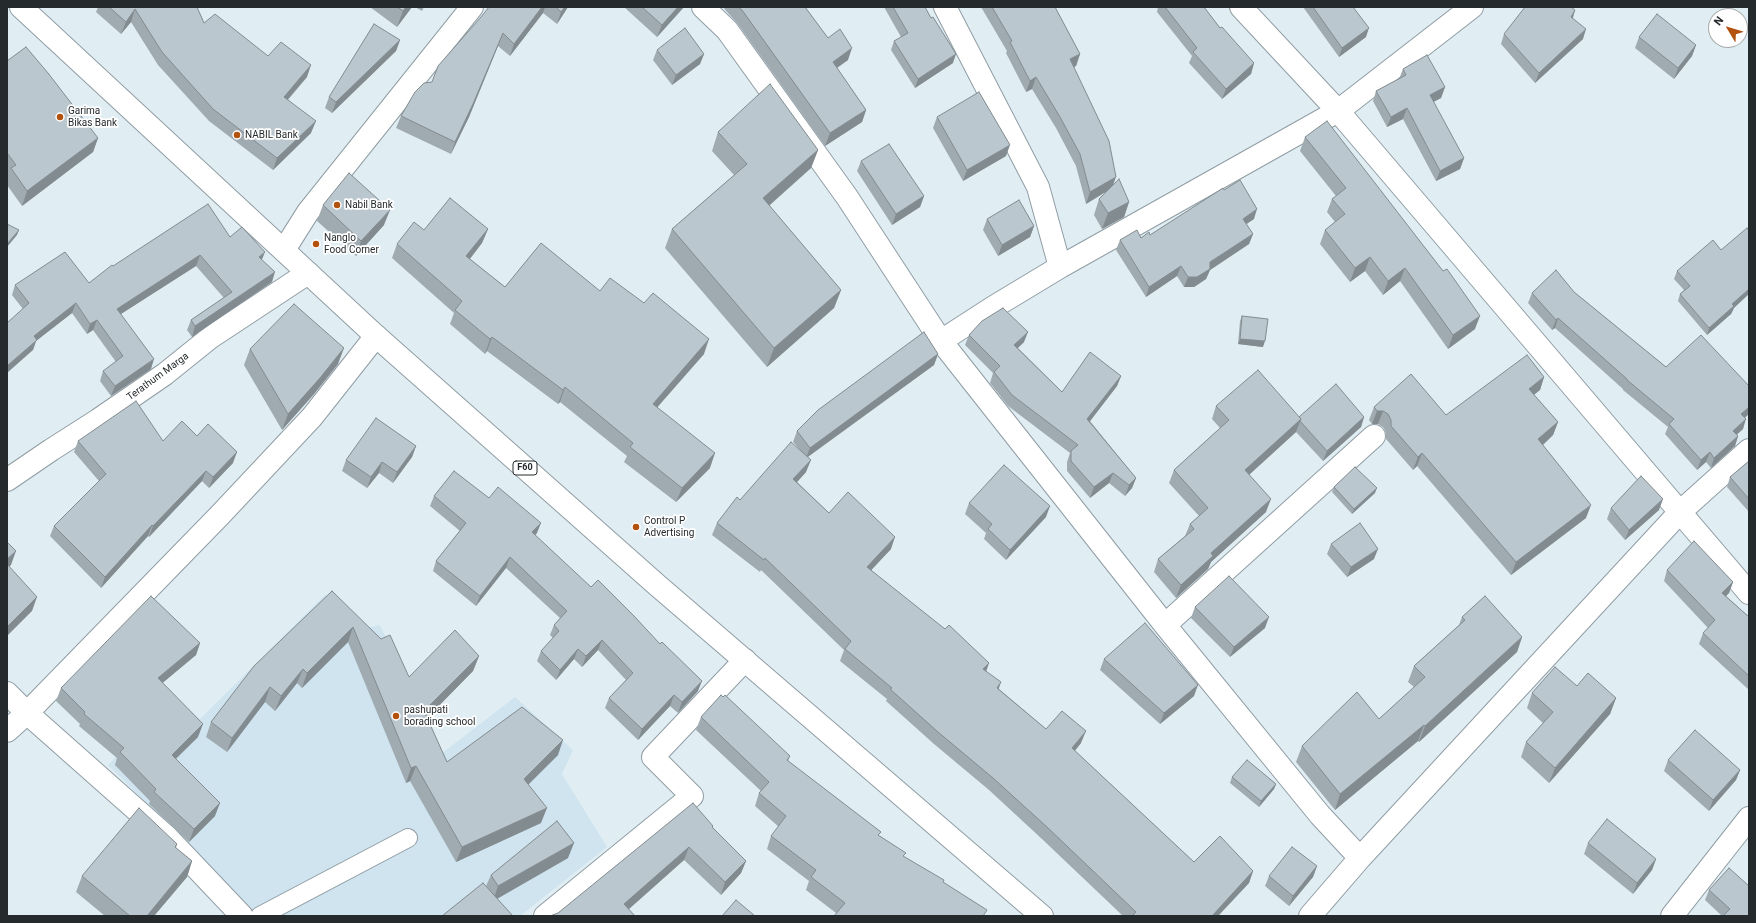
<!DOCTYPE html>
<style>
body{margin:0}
#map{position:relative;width:1756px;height:923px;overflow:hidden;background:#e0eef4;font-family:Roboto,sans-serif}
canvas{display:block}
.frame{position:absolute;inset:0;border:8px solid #252a2c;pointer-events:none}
.north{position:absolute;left:1708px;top:8px;width:40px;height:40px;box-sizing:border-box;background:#fff;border:1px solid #a8aaab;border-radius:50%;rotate:308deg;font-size:11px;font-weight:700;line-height:16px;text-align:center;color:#252a2c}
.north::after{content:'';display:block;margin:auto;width:14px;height:18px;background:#b2520e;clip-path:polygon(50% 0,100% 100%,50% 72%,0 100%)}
</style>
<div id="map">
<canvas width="1756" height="923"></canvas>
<div class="frame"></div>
<div class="north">N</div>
</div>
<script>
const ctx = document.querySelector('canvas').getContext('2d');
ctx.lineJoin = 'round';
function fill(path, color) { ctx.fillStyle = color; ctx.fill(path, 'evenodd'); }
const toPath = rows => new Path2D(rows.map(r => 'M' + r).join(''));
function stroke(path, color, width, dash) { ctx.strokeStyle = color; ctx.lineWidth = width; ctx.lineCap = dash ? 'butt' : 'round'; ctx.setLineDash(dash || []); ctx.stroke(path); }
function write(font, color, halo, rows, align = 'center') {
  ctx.font = font + ' Roboto,sans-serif'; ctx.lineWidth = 3.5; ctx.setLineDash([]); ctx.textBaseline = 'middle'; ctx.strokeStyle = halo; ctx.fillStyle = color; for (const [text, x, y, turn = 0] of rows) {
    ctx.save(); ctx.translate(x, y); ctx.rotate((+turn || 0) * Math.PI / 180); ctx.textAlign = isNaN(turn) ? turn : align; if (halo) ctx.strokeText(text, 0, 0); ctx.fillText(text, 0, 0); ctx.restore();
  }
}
const built = toPath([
 [325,595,362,629,380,625,441,754,515,697,573,750,562,774,607,847,520,916,259,916,108,765,174,696,200,719]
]);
const service = toPath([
 [260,916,408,838]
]);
const minor = toPath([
 [703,7,727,30,847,197,941,341,1165,625,1320,815,1360,858],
 [945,7,1038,187,1060,267],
 [1241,7,1338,111,1749,593],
 [284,250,308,212,472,7],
 [941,341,992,308,1060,267,1338,111,1472,7],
 [7,480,51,450,98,420,165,374,211,337,308,273],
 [1165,625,1374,436],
 [7,731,27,713,220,515,312,417,376,336],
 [545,916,692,796,653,757,745,660],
 [1310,916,1360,858,1680,512,1749,450],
 [1672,916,1749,818]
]);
const tertiary = toPath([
 [7,693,27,713,167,837,242,916]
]);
const primary = toPath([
 [21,7,376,336,657,585,1042,916]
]);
const wall = toPath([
 [98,7,197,7,204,23,268,56,307,77,288,100,311,133,273,170,209,121,158,65,131,22,121,34,96,12],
 [370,7,412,7,397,27],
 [415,7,424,7,422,11],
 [489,7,568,7,557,24,543,13,510,56,498,46,469,117,451,154,396,128,401,116,432,82],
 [624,7,684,7,657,37],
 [723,7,805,7,828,38,848,60,837,68,866,110,862,122,825,146,737,23,728,13],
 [884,7,925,7,953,63,915,88,891,50,894,41,901,37],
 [981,7,1055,7,1080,54,1076,66,1074,67,1113,185,1129,202,1124,217,1102,229,1094,215,1099,199,1107,191,1086,204,1076,166,1056,128,1032,89,1026,92,1006,53,1007,51],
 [1158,7,1204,7,1220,28,1254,63,1251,74,1222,99,1189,63,1192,56,1157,12],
 [1303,7,1353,7,1366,37,1339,57],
 [1575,10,1573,18,1583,39,1535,83,1501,44,1504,34],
 [1639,37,1696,45,1692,56,1674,79,1635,48],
 [400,40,396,51,332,113,325,108,329,97],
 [657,50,704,54,700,64,672,85,653,60],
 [7,61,98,138,93,152,22,206,7,185,7,180,8,177,7,175],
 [1403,69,1445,87,1441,98,1433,102,1464,158,1460,169,1436,181,1403,119,1387,127,1373,101,1376,91,1399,79],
 [937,117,1006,156,963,181,933,128],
 [718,132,818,150,811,168,769,206,841,290,834,308,767,367,665,248,672,229,734,175,712,151],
 [1305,137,1475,329,1448,349,1400,281,1383,295,1365,271,1350,282,1320,244,1325,230,1335,222,1327,212,1332,199,1336,196,1300,151],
 [861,161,924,196,920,207,892,225,857,171],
 [1224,190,1254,219,1246,224,1253,234,1249,244,1210,270,1206,279,1194,287,1184,287,1177,276,1146,297,1116,250,1120,240,1141,238,1150,235],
 [323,205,384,225,356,256,317,221],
 [987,219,1034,226,1030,237,998,256,983,230],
 [488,229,482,243,470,259,505,287,600,291,704,354,657,407,710,468,676,502,624,462,627,456,560,402,558,404,487,351,485,354,450,324,454,313,392,258,397,244,424,230],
 [230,237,272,282,192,337,187,330,191,320,224,298,196,266,121,314,151,369,111,396,100,381,103,371,116,362,93,330,87,334,72,313,36,341,33,350,23,309,12,295,15,285,89,283,113,266],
 [1677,271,1734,308,1731,314,1707,335,1678,301,1680,294,1684,290,1674,279],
 [1574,292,1666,367,1745,417,1743,429,1737,434,1738,436,1735,446,1711,468,1706,462,1697,470,1665,434,1668,427,1623,390,1623,389,1555,328,1552,330,1528,303,1532,293],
 [1242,316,1263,347,1238,344,1240,321],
 [969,335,1024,342,1018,348,1062,392,1121,376,1117,386,1090,421,1136,478,1132,488,1125,496,1109,483,1090,498,1067,471,1067,462,1070,453,1008,406,990,383,993,373,965,345],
 [250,349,338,364,314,394,282,430,244,365],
 [938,354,934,365,808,457,806,472,797,482,829,513,891,549,871,570,986,671,999,689,1046,729,1081,743,1075,751,1194,862,1253,871,1249,883,1218,916,1123,916,1042,839,989,790,934,744,886,701,887,699,840,661,844,650,761,570,760,572,712,535,717,523,740,500,800,450,793,442,797,431],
 [1544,377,1540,390,1534,395,1558,422,1553,435,1543,445,1586,518,1511,575,1417,466,1413,470,1386,439,1386,433,1383,427,1378,424,1372,424,1369,420,1374,407,1446,415],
 [1216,406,1299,417,1364,417,1361,427,1323,461,1296,432,1249,475,1266,512,1211,562,1208,569,1176,598,1154,572,1158,559,1185,536,1190,524,1199,516,1169,483,1174,470,1220,428,1212,419],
 [197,436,233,463,209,488,202,481,149,537,148,536,101,588,50,536,54,526,99,481,74,452,78,441,163,441],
 [416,446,412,457,393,483,379,473,367,488,342,471,346,460],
 [1749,461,1749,512,1727,487,1730,477],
 [1334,487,1375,493,1352,514,1332,492],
 [434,496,489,498,537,533,535,535,698,691,678,713,670,706,638,740,605,708,609,698,626,680,598,650,582,667,574,659,556,680,537,661,541,651,553,638,550,635,554,625,560,618,506,568,476,606,433,571,436,561,460,531,430,506],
 [969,503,1046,517,1006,560,984,539,986,533,965,514],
 [1611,508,1659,510,1625,540,1607,519],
 [1331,544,1374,559,1347,577,1327,554],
 [1667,570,1733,582,1729,593,1726,596,1749,617,1749,690,1699,644,1703,633,1708,628,1664,581],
 [332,591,409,677,479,656,473,671,427,718,447,762,558,755,528,784,541,823,456,862,410,781,406,783,348,642,302,688,297,683,275,711,265,702,227,752,206,737,211,722],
 [1195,607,1265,628,1230,657,1191,618],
 [1462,617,1522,637,1517,652,1419,742,1418,741,1335,810,1296,762,1302,746,1379,719,1414,687,1408,682,1414,666,1459,625],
 [200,643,196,655,162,683,198,737,176,759,215,816,189,842,149,804,150,801,115,765,117,758,79,726,80,724,56,701,61,688],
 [1104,659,1194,696,1160,724,1100,670],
 [1577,686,1616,698,1610,714,1549,783,1521,757,1526,742,1543,723,1527,708,1532,693],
 [701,717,790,756,788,761,879,836,904,857,943,882,836,913,806,890,809,881,767,849,771,836,779,827,755,806,759,793,761,791,696,730],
 [1668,760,1740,770,1736,780,1709,811,1664,771],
 [1232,777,1276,784,1274,789,1259,807,1230,783],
 [713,828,746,861,741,873,721,895,684,860,629,909,558,913],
 [1588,843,1656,859,1652,870,1633,894,1584,854],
 [177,844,176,848,192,861,187,877,154,916,105,916,76,892,82,876],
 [568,858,497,899,486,886,491,875],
 [1317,866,1313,877,1289,906,1265,886,1269,876],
 [1709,890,1749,916,1722,916,1705,900]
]);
const shadedWall = toPath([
 [406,7,412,7,397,27,403,11],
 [542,7,545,7,543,13,510,56,514,44],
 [565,7,568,7,557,24,561,12],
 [678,7,684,7,657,37,662,25],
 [135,9,131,22,121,34,126,22],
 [1575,10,1572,20,1571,17],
 [1369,28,1366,37,1339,57,1342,48],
 [1586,29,1583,39,1535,83,1539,73],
 [503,33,498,46,469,117,451,154,455,142],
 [400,40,396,51,332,113,336,102],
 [1696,45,1692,56,1674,79,1678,68],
 [852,48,848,60,828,74,833,62],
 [704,54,700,64,672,85,676,75],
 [956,54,953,63,915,88,918,79],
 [1080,54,1076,66,1066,71,1070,59],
 [1254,63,1251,74,1222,99,1226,89],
 [311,65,307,77,279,109,284,97],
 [1036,77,1032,89,1026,92,1030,81],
 [1445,87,1441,98,1426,106,1430,95],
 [1407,108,1403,119,1387,127,1391,117],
 [866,110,862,122,825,146,830,133],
 [316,121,311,133,273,170,277,158],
 [98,138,93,152,22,206,27,191],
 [1010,145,1006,156,963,181,967,170],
 [818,150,811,168,756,217,763,198],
 [1464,158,1460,169,1436,181,1440,171],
 [1116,177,1112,188,1086,204,1090,192],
 [924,196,920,207,892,225,896,214],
 [1129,202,1124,217,1102,229,1108,213],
 [1257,209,1254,219,1239,229,1243,219],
 [390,210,384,225,356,256,361,241],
 [1034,226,1030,237,998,256,1002,245],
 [488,229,482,243,461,270,466,256],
 [19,230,17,235,7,247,7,244],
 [1253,234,1249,244,1210,270,1206,279,1194,287,1184,287,1188,277],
 [265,252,261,262,259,257],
 [200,255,196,266,113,319,117,309],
 [1370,257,1365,271,1350,282,1355,268],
 [1181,266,1177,276,1146,297,1149,287],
 [1405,268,1400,281,1383,295,1388,281],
 [275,272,272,282,192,337,195,326],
 [1749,289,1749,294,1734,308,1731,314,1707,335,1709,328,1732,304],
 [841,290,834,308,767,367,774,348],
 [76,303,72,313,36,341,33,350,7,373,7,366,34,336],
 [1480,316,1475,329,1448,349,1453,335],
 [1558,318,1555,328,1552,330,1556,320],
 [97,320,93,330,87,334,90,324],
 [1028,332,1024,342,1010,355,1014,345],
 [492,337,487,351,485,354,490,339],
 [709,339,704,354,648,418,653,404],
 [1240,339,1265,341,1263,347,1238,344],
 [344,348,338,364,314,394,282,430,288,414],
 [938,354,934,365,806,458,810,448],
 [154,359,151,369,111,396,115,386],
 [1121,376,1117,386,1084,429,1087,419],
 [1544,377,1540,390,1524,402,1529,389],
 [565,387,560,402,558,404,563,390],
 [1749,407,1749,414,1738,424,1741,414],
 [1377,411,1383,411,1378,424,1372,424],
 [1364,417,1361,427,1323,461,1327,451],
 [1301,419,1296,432,1240,483,1245,470],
 [1746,419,1743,429,1730,441,1733,431],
 [1558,422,1553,435,1534,453,1538,439],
 [1738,436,1735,446,1711,468,1714,458],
 [416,446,412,457,393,483,397,472],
 [237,452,233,463,209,488,213,477],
 [1710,452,1706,462,1697,470,1701,460],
 [715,453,710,468,676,502,682,488],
 [1422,453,1417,466,1413,470,1418,457],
 [811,460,806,472,789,491,793,479],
 [382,462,379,473,367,488,371,477],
 [206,471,202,481,149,537,153,526],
 [1113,473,1109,483,1090,498,1094,487],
 [1136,478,1132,488,1125,496,1129,485],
 [1377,488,1375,493,1352,514,1354,509],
 [1271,499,1266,512,1211,562,1208,569,1176,598,1181,585,1211,553],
 [1663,499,1659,510,1625,540,1629,530],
 [1591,505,1586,518,1511,575,1516,562],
 [1050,506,1046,517,1006,560,1010,550],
 [541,523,537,533,528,543,532,532],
 [152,525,148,536,101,588,105,577],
 [895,537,891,549,863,579,867,567],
 [1378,549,1374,559,1347,577,1351,567],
 [16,551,11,565,7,569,7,559],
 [510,557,506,568,476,606,480,596],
 [1733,582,1729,593,1718,604,1722,593],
 [37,597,32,611,7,636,7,627],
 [1269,617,1265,628,1230,657,1234,647],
 [353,627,348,642,302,688,307,673],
 [1522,637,1517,652,1419,742,1425,726],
 [602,640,598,650,582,667,586,656],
 [200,643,196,655,153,691,158,678],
 [578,649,574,659,556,680,560,670],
 [479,656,473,671,419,726,424,711],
 [989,663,985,675,983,669],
 [303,669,297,683,275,711,281,696],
 [702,681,698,691,678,713,682,702],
 [1001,682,997,694,997,688],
 [1198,685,1194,696,1160,724,1164,713],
 [270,687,265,702,227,752,232,738],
 [674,695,670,706,638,740,642,729],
 [1616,698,1610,714,1549,783,1555,768],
 [203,724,198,737,167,767,172,755],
 [1424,725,1418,741,1335,810,1340,794],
 [1086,731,1081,743,1067,760,1072,748],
 [563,740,558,755,519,794,524,779],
 [416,766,410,781,406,783,411,768],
 [1740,770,1736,780,1709,811,1713,800],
 [1276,784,1274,789,1259,807,1261,801],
 [220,803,215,816,189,842,194,829],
 [547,808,541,823,456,862,462,847],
 [574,843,568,858,493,901,498,886],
 [689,847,684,860,621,916,624,904],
 [1656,859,1652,870,1633,894,1637,883],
 [192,861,187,877,154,916,147,916],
 [746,861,741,873,721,895,725,882],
 [1317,866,1313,877,1289,906,1293,896],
 [1253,871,1249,883,1218,916,1212,916]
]);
const building = toPath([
 [109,7,197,7,204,23,215,14,268,56,281,42,311,65,284,97,316,121,277,158,213,109,162,52,135,9,126,22,109,7],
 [397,7,406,7,403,11,397,7],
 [489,7,542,7,514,44,503,33,473,104,455,142,401,116,415,92,424,83,432,82,438,66,481,17,489,7],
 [556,7,565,7,561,12,556,7],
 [642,7,678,7,662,25,642,7],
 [738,7,805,7,828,38,840,29,852,48,833,62,866,110,830,133,742,10,738,7],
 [893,7,925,7,931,18,933,17,956,54,918,79,894,41,908,33,893,7],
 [992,7,1055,7,1080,54,1070,59,1109,141,1116,177,1090,192,1080,154,1060,117,1036,77,1030,81,1010,42,1012,41,992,7],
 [1165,7,1204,7,1220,28,1222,27,1254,63,1226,89,1193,52,1197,48,1165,7],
 [1313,7,1353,7,1369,28,1342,48,1313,7],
 [1525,7,1571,7,1575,10,1571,17,1586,29,1539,73,1504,34,1525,7],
 [1657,14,1696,45,1678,68,1639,37,1657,14],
 [374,24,400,40,336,102,329,97,374,24],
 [685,28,704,54,676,75,657,50,685,28],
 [26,47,48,73,98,138,27,191,11,168,16,165,7,153,7,61,26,47],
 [1427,55,1445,87,1430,95,1464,158,1440,171,1407,108,1391,117,1376,91,1406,75,1403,69,1427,55],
 [770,84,818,150,763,198,841,290,774,348,672,229,747,164,718,132,770,84],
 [979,92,1010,145,967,170,937,117,979,92],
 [1327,121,1443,271,1447,269,1480,316,1453,335,1405,268,1388,281,1370,257,1355,268,1325,230,1345,214,1332,199,1346,188,1305,137,1327,121],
 [889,144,924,196,896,214,861,161,889,144],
 [349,173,390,210,361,241,323,205,349,173],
 [1119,179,1129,202,1108,213,1099,199,1119,179],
 [1240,180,1257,209,1243,219,1253,234,1210,262,1210,269,1197,277,1188,277,1181,266,1149,287,1120,240,1137,230,1141,238,1149,232,1150,235,1223,188,1224,190,1240,180],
 [450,198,488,229,466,256,505,287,541,243,600,291,610,278,644,303,653,293,709,339,653,404,715,453,682,488,630,447,633,443,565,387,563,390,492,337,490,339,455,310,462,301,397,244,414,222,424,230,450,198],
 [1019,200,1034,226,1002,245,987,219,1019,200],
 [208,204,230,237,242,227,265,252,259,257,275,272,195,326,191,320,232,292,200,255,117,309,154,359,115,386,103,371,123,356,97,320,90,324,76,303,34,336,37,340,7,366,7,323,29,303,15,285,65,252,89,283,112,265,113,266,208,204],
 [7,224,19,230,7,244,7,224],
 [1747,228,1749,231,1749,289,1732,304,1734,306,1709,328,1680,294,1690,286,1677,271,1713,240,1721,250,1747,228],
 [1556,270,1574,292,1666,367,1701,335,1749,386,1749,407,1741,414,1746,419,1733,431,1738,436,1714,458,1710,452,1701,460,1669,424,1674,419,1627,380,1627,379,1558,318,1556,320,1532,293,1556,270],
 [294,304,344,348,320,378,288,414,250,349,294,304],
 [1003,308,1028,332,1014,345,1062,392,1090,352,1121,376,1087,419,1136,478,1129,485,1113,473,1094,487,1071,461,1071,451,1078,445,1012,395,994,372,1000,366,969,335,982,321,1003,308],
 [1242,316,1268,319,1265,341,1240,339,1242,316],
 [924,332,938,354,810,448,797,431,818,410,924,332],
 [1527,355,1544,377,1529,389,1558,422,1538,439,1591,505,1516,562,1422,453,1418,457,1391,426,1391,420,1388,414,1383,411,1377,411,1374,407,1411,374,1446,415,1527,355],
 [1258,370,1301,419,1245,470,1271,499,1211,553,1213,556,1181,585,1158,559,1194,529,1190,524,1208,508,1174,470,1229,420,1216,406,1258,370],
 [1336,384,1364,417,1327,451,1300,421,1301,419,1299,417,1336,384],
 [136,401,163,441,182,421,197,436,208,424,237,452,213,477,206,471,153,526,152,525,105,577,54,526,106,474,78,441,136,401],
 [376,418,416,446,397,472,382,462,371,477,346,460,376,418],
 [791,442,811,460,793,479,829,513,848,492,895,537,867,567,945,629,949,625,989,663,983,669,1001,682,997,688,1046,729,1062,711,1086,731,1072,748,1194,862,1220,836,1253,871,1212,916,1134,916,1133,915,1136,912,1047,827,993,778,938,732,890,689,892,688,845,649,851,641,765,558,764,560,717,523,737,497,740,500,791,442],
 [1749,461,1749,499,1730,477,1749,461],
 [1004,465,1050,506,1010,550,988,529,992,524,969,503,1004,465],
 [1355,467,1377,488,1354,509,1334,487,1355,467],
 [454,471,489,498,498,487,541,523,532,532,591,587,598,580,634,616,660,644,662,642,702,681,682,702,674,695,642,729,609,698,633,673,602,640,586,656,578,649,560,670,541,651,559,631,554,625,567,611,510,557,480,596,436,561,466,523,434,496,454,471],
 [1641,476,1663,499,1629,530,1611,508,1641,476],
 [1360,523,1378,549,1351,567,1331,544,1360,523],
 [1694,541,1733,582,1722,593,1749,617,1749,676,1703,633,1715,620,1667,570,1694,541],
 [7,542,16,551,7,559,7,542],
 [7,564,37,597,7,627,7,564],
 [1229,576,1269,617,1234,647,1195,607,1229,576],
 [332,591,381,639,390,635,409,677,455,630,479,656,424,711,447,762,522,707,563,740,524,779,547,808,462,847,416,766,411,768,353,627,307,673,303,669,281,696,270,687,232,738,211,722,254,666,332,591],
 [151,596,200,643,158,678,203,724,172,755,220,803,194,829,154,792,156,789,120,752,124,748,84,714,85,712,61,688,151,596],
 [1485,596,1522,637,1425,726,1424,725,1340,794,1302,746,1357,692,1379,719,1425,677,1414,666,1465,620,1462,617,1485,596],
 [1145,623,1198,685,1164,713,1104,659,1145,623],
 [1555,667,1577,686,1588,673,1616,698,1555,768,1526,742,1553,712,1532,693,1555,667],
 [721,695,723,697,725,695,790,756,787,760,881,832,878,835,906,853,903,856,944,880,943,882,987,910,983,916,834,916,845,903,811,877,816,870,771,836,786,816,759,793,769,782,701,717,721,695],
 [1695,730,1740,770,1713,800,1668,760,1695,730],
 [1247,760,1276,784,1261,801,1232,777,1247,760],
 [693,803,713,826,712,827,746,861,725,882,689,847,624,904,635,916,550,916,558,913,693,803],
 [139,808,177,844,175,847,192,861,147,916,130,916,82,876,139,808],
 [1607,819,1656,859,1637,883,1588,843,1607,819],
 [557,821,574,843,498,886,491,875,557,821],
 [1292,847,1317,866,1293,896,1269,876,1292,847],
 [1729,868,1749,886,1749,916,1723,916,1730,909,1709,890,1729,868],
 [483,883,513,916,442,916,483,883],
 [736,900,755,916,722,916,736,900]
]);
const markers = [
 [60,117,4,"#b2520e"],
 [237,135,4,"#b2520e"],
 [337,205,4,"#b2520e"],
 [316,244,4,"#b2520e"],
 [636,527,4,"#b2520e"],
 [396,716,4,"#b2520e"]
];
const shields = [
 [525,468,24]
];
const shieldNames = [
 ["F60",525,468]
];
const poiNames = [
 ["Garima",68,111],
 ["Bikas Bank",68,123],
 ["NABIL Bank",245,135],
 ["Nabil Bank",345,205],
 ["Nanglo",324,238],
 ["Food Corner",324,250],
 ["Control P",644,521],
 ["Advertising",644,533],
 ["pashupati",404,710],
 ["borading school",404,722]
];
const streetNames = [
 ["Terathum Marga",158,377,-36]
];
fill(built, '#cfe4ef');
stroke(service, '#909da4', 20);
stroke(minor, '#909da4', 24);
stroke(tertiary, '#909da4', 24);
stroke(primary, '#909da4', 24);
stroke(service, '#fff', 18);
stroke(minor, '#fff', 22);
stroke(tertiary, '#fff', 22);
stroke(primary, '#fff', 22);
fill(wall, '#a0abb1');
fill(shadedWall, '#828b90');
fill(building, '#bac7ce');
stroke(building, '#828b90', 1);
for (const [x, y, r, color] of markers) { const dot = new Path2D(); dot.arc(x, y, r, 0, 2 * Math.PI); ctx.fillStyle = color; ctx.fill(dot); stroke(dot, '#fff', 1.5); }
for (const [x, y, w] of shields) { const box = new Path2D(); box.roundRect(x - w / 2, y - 7, w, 14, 3); ctx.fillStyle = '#fff'; ctx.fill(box); stroke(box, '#252a2c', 1); }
write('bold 9px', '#252a2c', null, shieldNames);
write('10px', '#252a2c', '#fff', poiNames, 'left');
write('10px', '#252a2c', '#fff', streetNames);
</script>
